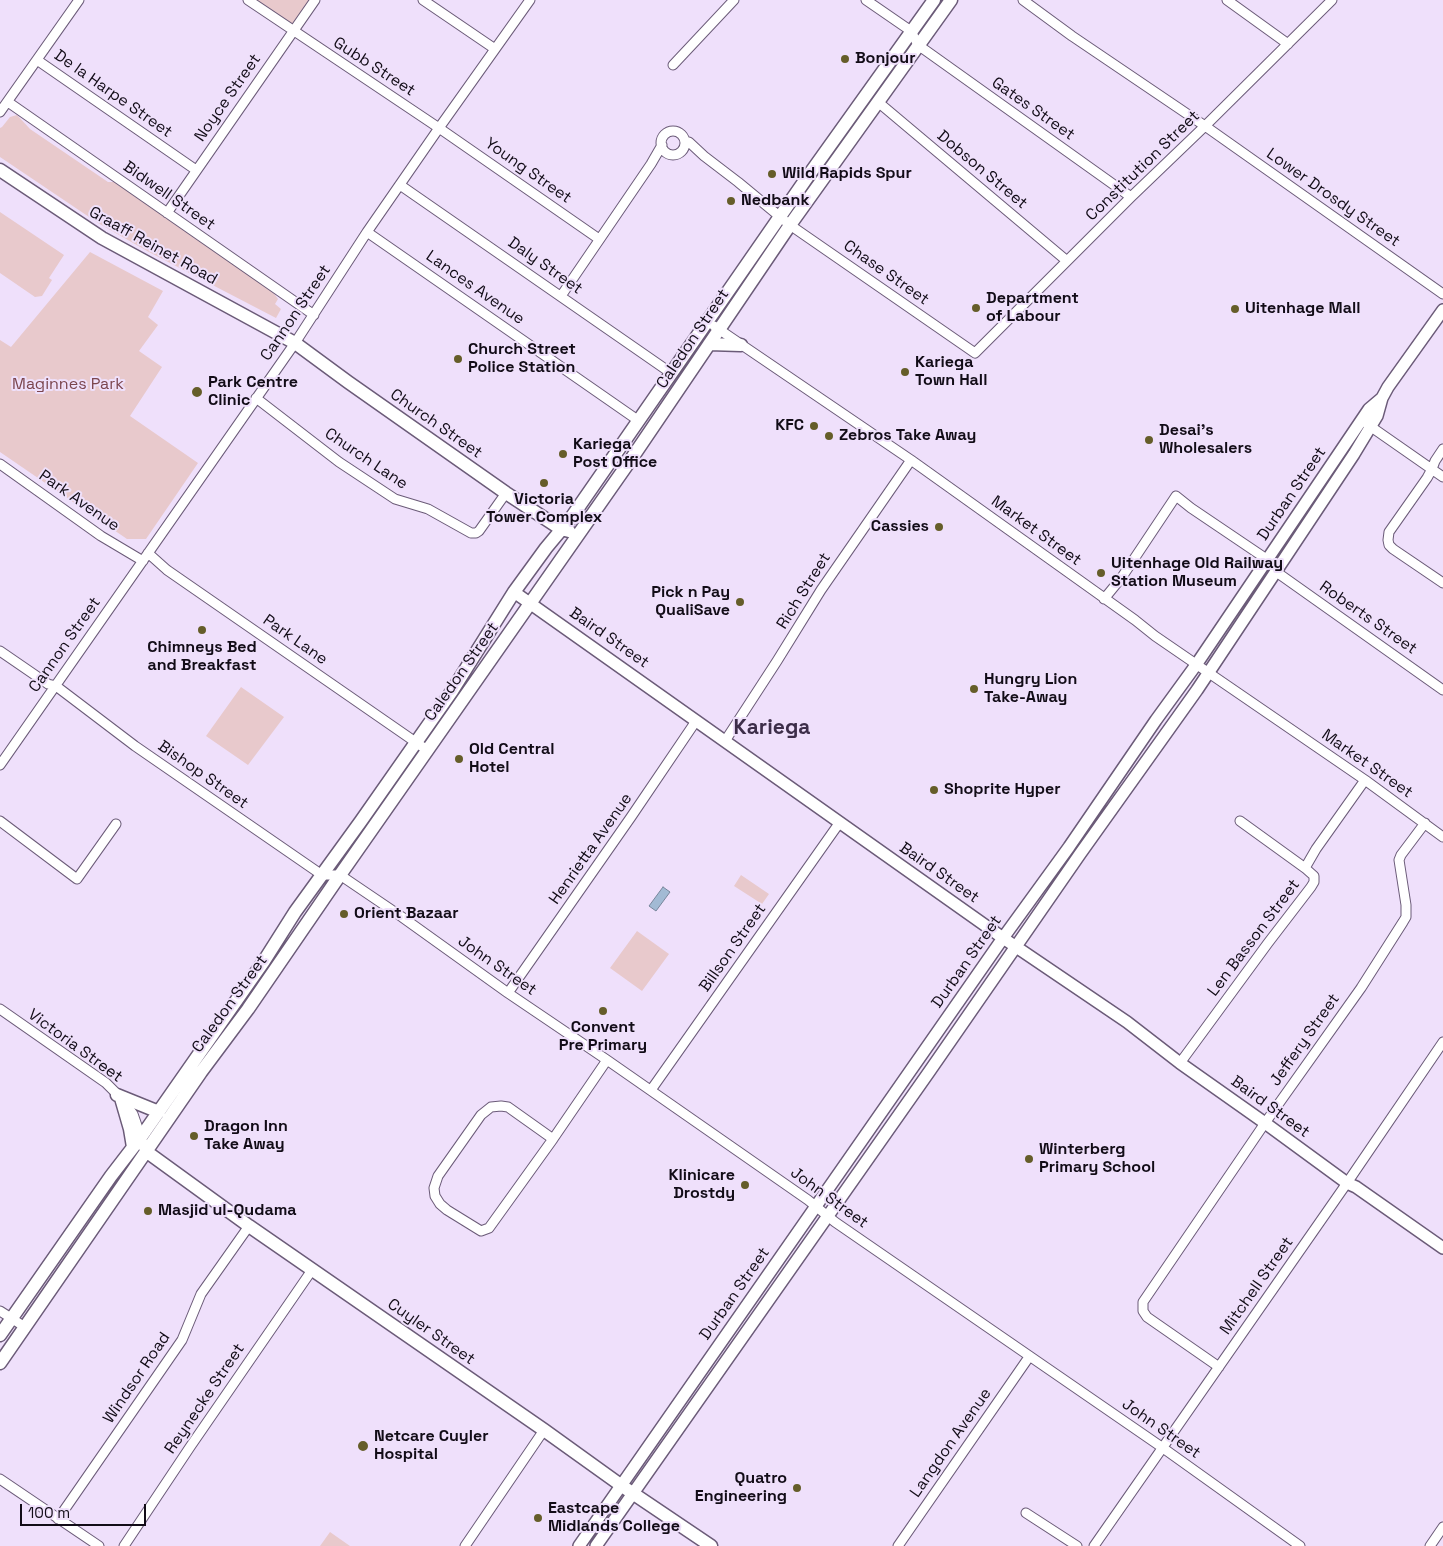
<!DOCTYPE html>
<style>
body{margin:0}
#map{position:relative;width:1443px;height:1546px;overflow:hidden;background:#efe0fb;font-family:"Space Grotesk",sans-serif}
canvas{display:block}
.scale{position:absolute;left:20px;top:1504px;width:126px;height:22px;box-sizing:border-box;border:2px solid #120c17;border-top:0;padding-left:6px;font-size:15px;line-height:18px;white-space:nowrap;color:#120c17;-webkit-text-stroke:4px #efe0fb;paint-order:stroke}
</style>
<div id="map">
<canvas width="1443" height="1546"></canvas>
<div class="scale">100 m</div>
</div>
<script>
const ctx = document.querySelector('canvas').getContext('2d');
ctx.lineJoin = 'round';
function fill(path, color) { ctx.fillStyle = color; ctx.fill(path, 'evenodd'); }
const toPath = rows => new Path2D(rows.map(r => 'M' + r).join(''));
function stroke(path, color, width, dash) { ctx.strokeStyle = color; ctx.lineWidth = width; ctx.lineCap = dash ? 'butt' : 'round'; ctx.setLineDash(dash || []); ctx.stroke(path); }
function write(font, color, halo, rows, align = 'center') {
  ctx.font = font + ' "Space Grotesk",sans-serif'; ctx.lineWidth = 4; ctx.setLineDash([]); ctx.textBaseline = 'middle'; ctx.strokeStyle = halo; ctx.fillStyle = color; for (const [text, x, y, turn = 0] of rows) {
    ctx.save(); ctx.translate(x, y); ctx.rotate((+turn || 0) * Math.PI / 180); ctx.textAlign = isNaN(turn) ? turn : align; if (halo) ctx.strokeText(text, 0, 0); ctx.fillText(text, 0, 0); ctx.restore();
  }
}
const green = toPath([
 [248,0,315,0,293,32],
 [17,115,30,129,108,182,114,182,273,292,278,299,275,304,281,309,276,318,149,252,98,223,0,157,0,128,2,127,10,117],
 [0,212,64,255,49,278,52,280,42,296,35,297,0,273],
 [90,252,163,291,148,317,158,325,139,351,162,367,130,416,198,463,146,539,127,539,0,452,0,340,11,347],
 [241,687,284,717,248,765,206,736],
 [741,875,769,894,762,904,734,886],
 [637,931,669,954,642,991,610,968],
 [330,1532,350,1546,320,1546]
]);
const water = toPath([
 [663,887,670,892,656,911,649,906,663,887]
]);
const minor = toPath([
 [248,0,439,128,599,239],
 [423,0,495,49],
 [866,0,911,31,918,45,1131,197],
 [1023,0,1072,36,1205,126,1443,294],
 [1227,0,1288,44],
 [37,60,196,170],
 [673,65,734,0],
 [8,102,314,315],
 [878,102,1067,261],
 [0,112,79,0],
 '661 143a12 12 0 1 1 24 0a12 12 0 1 1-24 0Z',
 [685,141,689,142,704,156,738,182,790,225,975,353,1131,197,1205,126,1332,0],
 [400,185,671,373],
 [167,213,315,0],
 [367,232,639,421],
 [561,296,651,164,662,145],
 [714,326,911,460,1135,620,1155,636,1365,780,1443,837],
 [256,398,339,462,395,499,428,509,471,533,476,533,479,531,506,493],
 [1367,424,1443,477],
 [1443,449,1435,461,1432,469,1427,478,1389,532,1388,540,1389,545,1393,549,1443,583],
 [0,464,101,536,143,561],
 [148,553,167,570,427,750],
 [1275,571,1443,690],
 [1104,599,1122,577,1176,496,1191,508,1268,560],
 [0,651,48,684,56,686,135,746,322,875,340,875,402,917,508,993,607,1060,808,1200,835,1222,1163,1448,1300,1546],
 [725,741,777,661,821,590,911,460],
 [0,765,295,343,367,232,439,128,530,0],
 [0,821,77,879,116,824],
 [1240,821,1305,868],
 [508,993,631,817,696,721],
 [0,1009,106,1083,123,1100,133,1114,141,1137],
 [1180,1063,1268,943,1311,887,1314,882,1314,876,1305,868,1316,849,1365,780],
 [651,1090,840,822],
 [553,1139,508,1107,501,1106,491,1107,481,1115,438,1176,434,1188,435,1196,440,1204,447,1210,481,1231,489,1228,553,1139,607,1060],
 [0,1311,25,1327],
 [1219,1367,1147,1317,1143,1311,1143,1302,1265,1123,1361,988,1403,922,1406,917,1406,905,1399,860,1401,855,1425,823],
 [0,1479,99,1546],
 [1026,1513,1077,1546],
 [58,1519,182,1340,201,1294,249,1226],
 [124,1546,190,1447,312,1270],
 [465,1546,544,1430],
 [898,1546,1029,1357],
 [1094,1546,1347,1183,1443,1042],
 [1430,1546,1443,1527]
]);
const tertiary = toPath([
 [514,592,1003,938,1127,1022,1180,1063,1265,1123,1347,1183,1356,1187,1443,1248],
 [579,1546,1003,938,1069,847,1156,720,1196,665,1369,409,1382,398],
 [596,1546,929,1072,1080,854,1197,690,1354,454,1377,416,1382,398,1388,387,1443,310]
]);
const secondary = toPath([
 [0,170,102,238,295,343,348,382,506,493,561,529,569,531],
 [709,344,741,345],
 [117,1095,159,1112],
 [121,1098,130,1129,133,1147],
 [144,1145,147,1152,249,1226,544,1430,622,1486,711,1546],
 [0,1335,111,1176,141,1137,264,961,295,912,361,821,452,691,514,592,546,548,571,518,806,179,934,0],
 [0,1363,201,1072,248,1009,340,875,634,455,790,225,951,0]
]);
const markers = [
 [845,59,5,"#655d29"],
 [772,174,5,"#655d29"],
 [731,201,5,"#655d29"],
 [976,308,5,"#655d29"],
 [1235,309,5,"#655d29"],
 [458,359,5,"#655d29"],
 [905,372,5,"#655d29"],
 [197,392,6,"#655d29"],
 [814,426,5,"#655d29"],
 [829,436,5,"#655d29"],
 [1149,440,5,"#655d29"],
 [563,454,5,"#655d29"],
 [544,483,5,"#655d29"],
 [939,527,5,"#655d29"],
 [1101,573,5,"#655d29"],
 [740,602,5,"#655d29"],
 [202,630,5,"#655d29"],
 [974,689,5,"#655d29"],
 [459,759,5,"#655d29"],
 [934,790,5,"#655d29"],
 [344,914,5,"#655d29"],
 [603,1011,5,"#655d29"],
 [194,1136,5,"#655d29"],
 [1029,1159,5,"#655d29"],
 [745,1185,5,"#655d29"],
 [148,1211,5,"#655d29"],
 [363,1446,6,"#655d29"],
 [797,1488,5,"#655d29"],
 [538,1518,5,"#655d29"]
];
const poiNames = [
 ["Bonjour",855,59],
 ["Wild Rapids Spur",782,174],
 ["Nedbank",741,201],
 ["Department",986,299],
 ["of Labour",986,317],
 ["Uitenhage Mall",1245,309],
 ["Church Street",468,350],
 ["Police Station",468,368],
 ["Kariega",915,363],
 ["Town Hall",915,381],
 ["Park Centre",208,383],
 ["Clinic",208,401],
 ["KFC",804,426,"right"],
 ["Desai's",1159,431],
 ["Wholesalers",1159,449],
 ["Zebros Take Away",839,436],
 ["Kariega",573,445],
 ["Post Office",573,463],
 ["Victoria",544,500,"center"],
 ["Tower Complex",544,518,"center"],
 ["Cassies",929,527,"right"],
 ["Uitenhage Old Railway",1111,564],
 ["Station Museum",1111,582],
 ["Pick n Pay",730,593,"right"],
 ["QualiSave",730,611,"right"],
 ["Chimneys Bed",202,648,"center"],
 ["and Breakfast",202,666,"center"],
 ["Hungry Lion",984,680],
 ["Take-Away",984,698],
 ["Old Central",469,750],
 ["Hotel",469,768],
 ["Shoprite Hyper",944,790],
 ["Orient Bazaar",354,914],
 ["Convent",603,1028,"center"],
 ["Pre Primary",603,1046,"center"],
 ["Dragon Inn",204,1127],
 ["Take Away",204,1145],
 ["Winterberg",1039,1150],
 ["Primary School",1039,1168],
 ["Klinicare",735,1176,"right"],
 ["Drostdy",735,1194,"right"],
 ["Masjid ul-Qudama",158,1211],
 ["Netcare Cuyler",374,1437],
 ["Hospital",374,1455],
 ["Quatro",787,1479,"right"],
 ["Engineering",787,1497,"right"],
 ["Eastcape",548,1509],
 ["Midlands College",548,1527]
];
const streetNames = [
 ["Gubb Street",374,67,33],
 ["De la Harpe Street",113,94,35],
 ["Noyce Street",228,98,-55],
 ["Gates Street",1033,109,35],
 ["Constitution Street",1143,166,-44],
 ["Dobson Street",982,170,40],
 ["Young Street",528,171,35],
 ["Bidwell Street",169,196,35],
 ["Lower Drosdy Street",1333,198,35],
 ["Graaff Reinet Road",153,246,29],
 ["Daly Street",545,266,35],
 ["Chase Street",886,273,35],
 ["Lances Avenue",475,288,35],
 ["Cannon Street",296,313,-56],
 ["Caledon Street",693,339,-56],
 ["Church Street",436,424,35],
 ["Church Lane",366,459,34],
 ["Durban Street",1292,494,-56],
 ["Park Avenue",79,501,35],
 ["Market Street",1036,531,36],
 ["Rich Street",804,591,-58],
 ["Roberts Street",1368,618,35],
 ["Baird Street",609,638,35],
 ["Park Lane",295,640,35],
 ["Cannon Street",65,645,-55],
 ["Caledon Street",462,672,-55],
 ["Market Street",1367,764,35],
 ["Bishop Street",203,775,35],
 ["Henrietta Avenue",591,849,-55],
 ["Baird Street",939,873,35],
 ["Len Basson Street",1254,938,-53],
 ["Billson Street",733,948,-55],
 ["Durban Street",967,962,-55],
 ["John Street",497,966,35],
 ["Caledon Street",230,1004,-54],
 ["Jeffery Street",1305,1040,-55],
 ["Victoria Street",75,1046,36],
 ["Baird Street",1270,1107,36],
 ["John Street",829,1198,36],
 ["Mitchell Street",1257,1286,-55],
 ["Durban Street",735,1294,-55],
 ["Cuyler Street",431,1332,35],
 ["Windsor Road",137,1378,-56],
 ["Reynecke Street",205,1399,-56],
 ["John Street",1161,1429,35],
 ["Langdon Avenue",951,1443,-55]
];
const parkNames = [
 ["Maginnes Park",68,385]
];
const districtNames = [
 ["Kariega",772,728]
];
fill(green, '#e8c9cc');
fill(water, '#a2bad4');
stroke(water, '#77869b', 1);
stroke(minor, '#6b5b78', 11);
stroke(tertiary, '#6b5b78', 14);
stroke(secondary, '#6b5b78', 15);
stroke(minor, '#fff', 9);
stroke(tertiary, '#fff', 11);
stroke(secondary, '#fff', 12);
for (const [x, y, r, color] of markers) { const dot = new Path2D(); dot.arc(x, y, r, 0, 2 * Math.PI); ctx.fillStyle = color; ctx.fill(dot); stroke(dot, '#efe0fb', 2); }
write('bold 16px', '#120c17', '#efe0fb', poiNames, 'left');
write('16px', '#120c17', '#efe0fb', streetNames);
write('16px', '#7b454e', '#efe0fb', parkNames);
write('bold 21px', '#3d2e49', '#efe0fb', districtNames);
</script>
